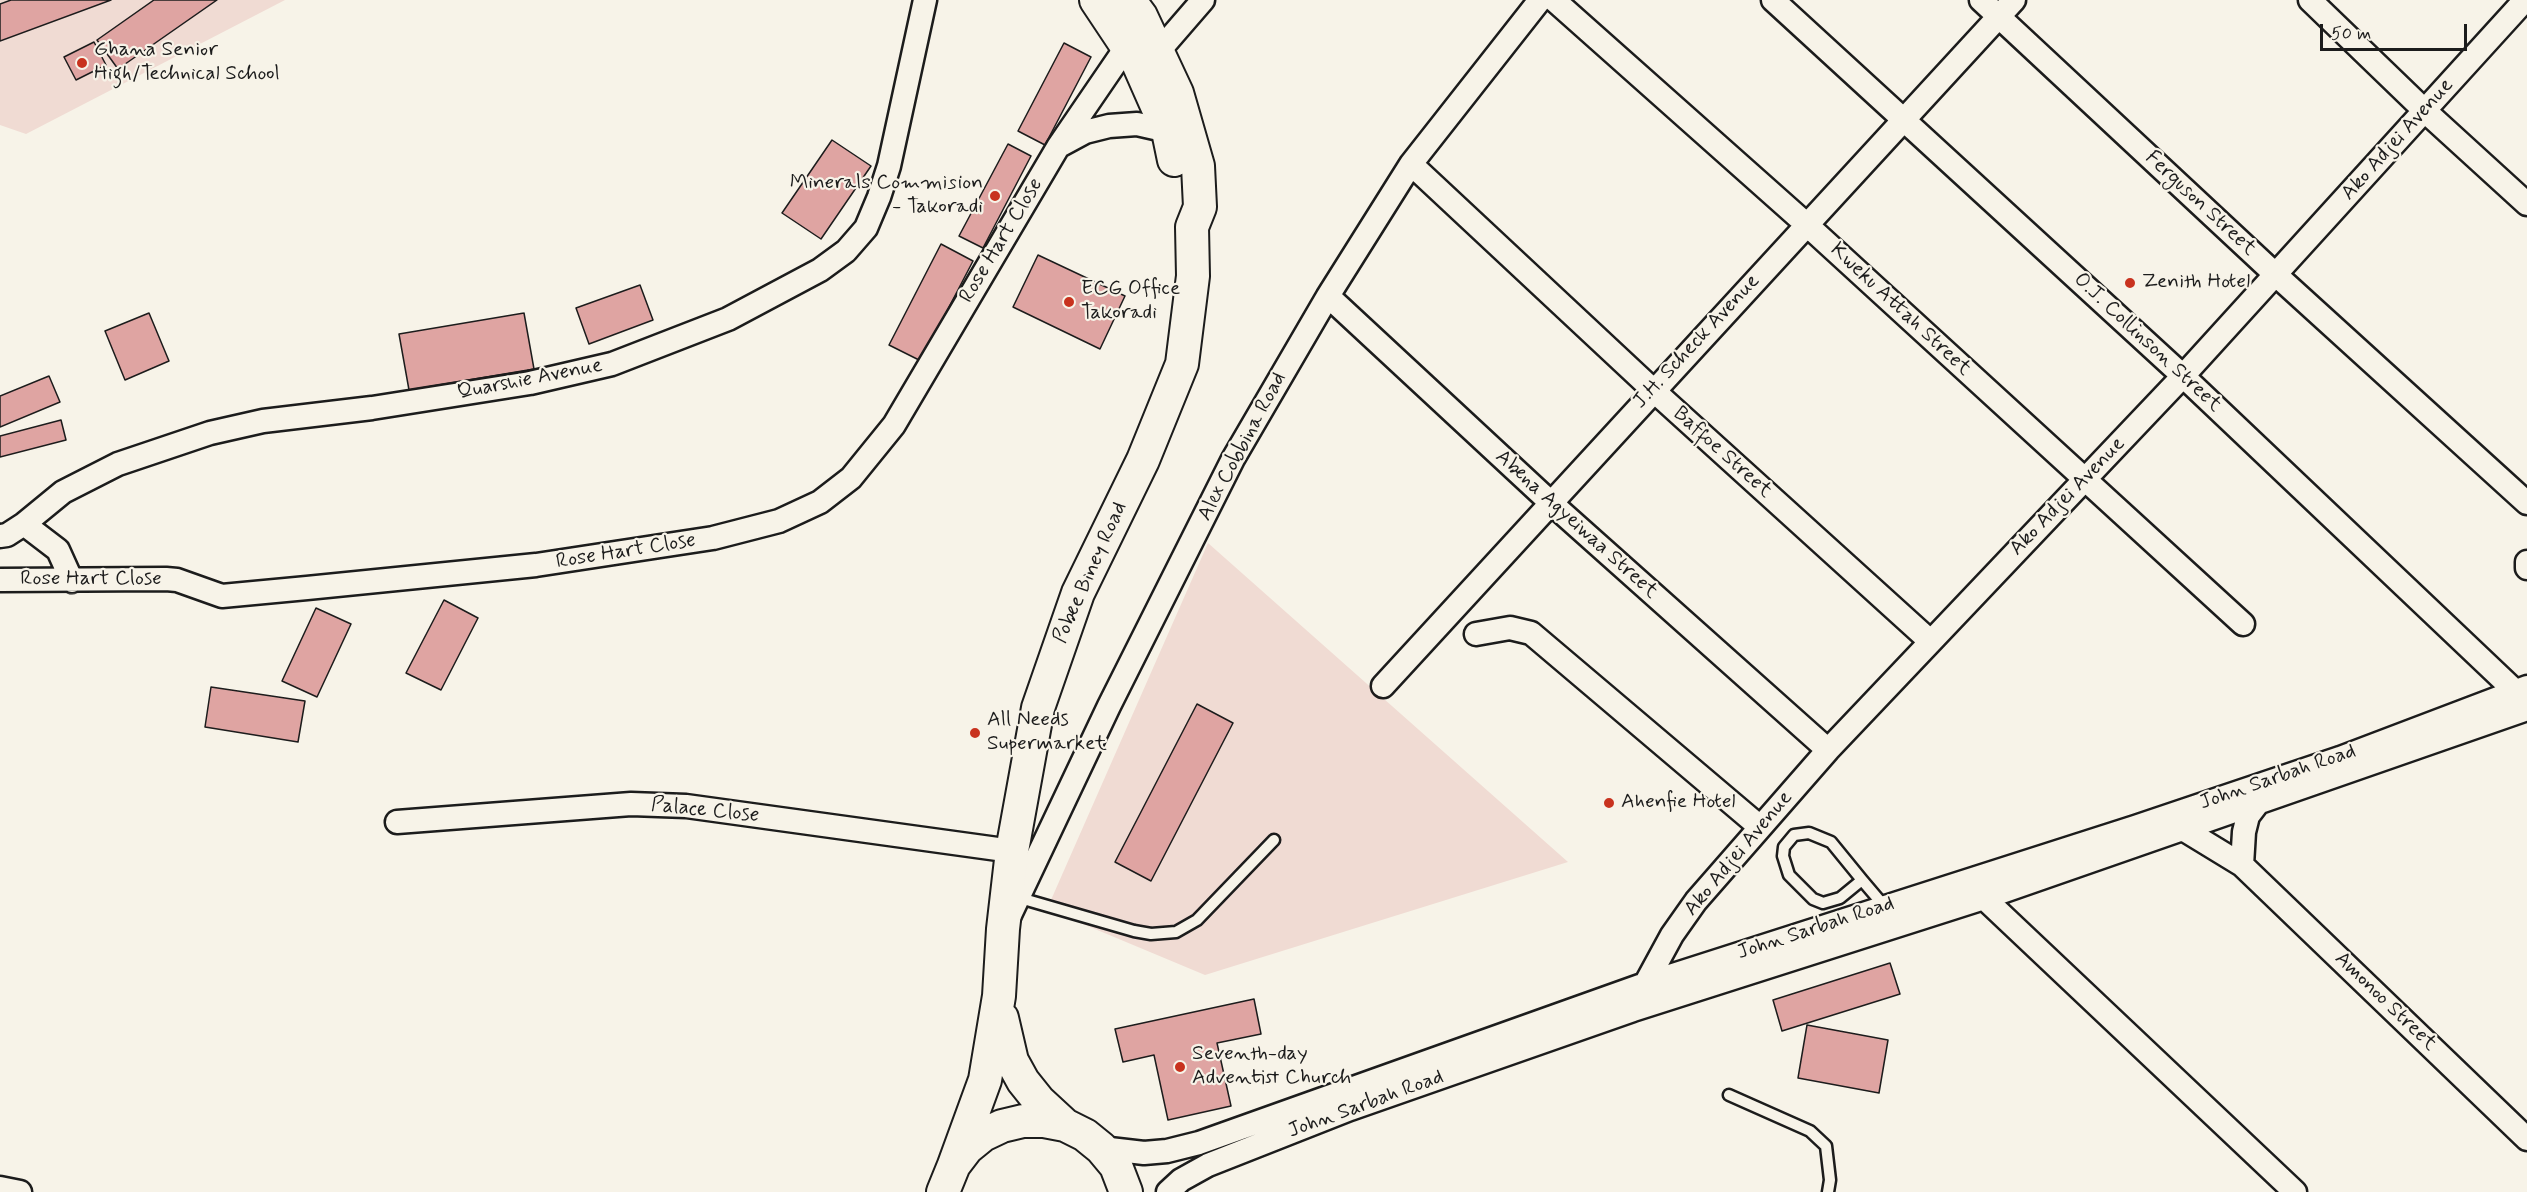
<!DOCTYPE html>
<style>
body{margin:0}
#map{position:relative;width:2527px;height:1192px;overflow:hidden;background:#f7f3e8;font-family:Mynerve,sans-serif}
canvas{display:block}
.scale{position:absolute;left:2320px;top:24px;width:147px;height:27px;box-sizing:border-box;border:3px solid #1c1c1c;border-top:0;padding-left:8px;font-size:18px;line-height:21px;white-space:nowrap;color:#1c1c1c;-webkit-text-stroke:4px #f7f3e8;paint-order:stroke}
</style>
<div id="map">
<canvas width="2527" height="1192"></canvas>
<div class="scale">50 m</div>
</div>
<script>
const ctx = document.querySelector('canvas').getContext('2d');
ctx.lineJoin = 'round';
function fill(path, color) { ctx.fillStyle = color; ctx.fill(path, 'evenodd'); }
const toPath = rows => new Path2D(rows.map(r => 'M' + r).join(''));
function stroke(path, color, width, dash) { ctx.strokeStyle = color; ctx.lineWidth = width; ctx.lineCap = dash ? 'butt' : 'round'; ctx.setLineDash(dash || []); ctx.stroke(path); }
function write(font, color, halo, rows, align = 'center') {
  ctx.font = font + ' Mynerve,sans-serif'; ctx.lineWidth = 4.5; ctx.setLineDash([]); ctx.textBaseline = 'middle'; ctx.strokeStyle = halo; ctx.fillStyle = color; for (const [text, x, y, turn = 0] of rows) {
    ctx.save(); ctx.translate(x, y); ctx.rotate((+turn || 0) * Math.PI / 180); ctx.textAlign = isNaN(turn) ? turn : align; if (halo) ctx.strokeText(text, 0, 0); ctx.fillText(text, 0, 0); ctx.restore();
  }
}
const built = toPath([
 [0,0,285,0,26,134,0,125],
 [1208,543,1568,862,1205,975,1047,909]
]);
const building = toPath([
 [11,0,111,0,0,41,0,4,11,0],
 [154,0,217,0,118,69,97,40,154,0],
 [94,42,106,65,76,80,64,57,94,42],
 [1064,43,1091,57,1045,145,1018,131,1064,43],
 [832,140,871,166,821,239,782,213,832,140],
 [1008,144,1031,156,983,248,959,236,1008,144],
 [941,244,973,261,921,361,889,345,941,244],
 [1038,255,1125,296,1100,349,1013,307,1038,255],
 [640,285,653,320,589,344,576,308,640,285],
 [149,313,169,361,125,380,105,331,149,313],
 [524,313,534,369,409,390,399,334,524,313],
 [49,376,60,402,0,427,0,396,49,376],
 [61,420,66,440,0,457,0,436,61,420],
 [444,600,478,618,441,690,406,673,444,600],
 [316,608,351,624,317,697,282,681,316,608],
 [211,687,305,701,298,742,205,727,211,687],
 [1197,704,1233,723,1151,881,1115,862,1197,704],
 [1890,963,1900,994,1782,1031,1773,1000,1890,963],
 [1254,999,1261,1034,1217,1043,1231,1106,1168,1120,1154,1055,1123,1062,1115,1029,1254,999],
 [1807,1025,1888,1040,1879,1093,1798,1078,1807,1025]
]);
const lane = toPath([
 [1862,880,1840,898,1823,903,1813,899,1789,875,1783,856,1784,847,1794,835,1809,833,1831,842,1862,880,1885,907],
 [1020,898,1134,931,1151,934,1176,932,1197,920,1274,840],
 [1729,1095,1810,1131,1826,1146,1830,1180,1828,1192]
]);
const street = toPath([
 [1554,0,1806,224,2243,624],
 [1773,0,2183,376,2515,691],
 [1981,0,2275,274,2527,503],
 [2310,0,2425,111,2527,204],
 [1158,52,1203,0],
 [1059,146,1085,132,1109,126,1137,124,1168,131],
 [1411,164,1653,390,1930,641],
 [1328,296,1550,502,1828,750],
 [0,536,7,535,24,524],
 [2527,562,2527,568],
 [0,580,166,579,177,580,222,596,307,588,536,565,713,538,779,521,820,502,851,478,894,425,1058,147,1127,46],
 [72,581,58,550,24,524,63,492,118,464,210,433,263,421,372,408,530,383,612,364,728,319,820,270,846,251,866,228,879,197,889,166,925,0],
 [1476,634,1510,628,1531,633,1760,827],
 [1383,686,2014,0],
 [397,822,631,804,686,806,1012,851],
 [2183,829,2242,865,2527,1139],
 [2242,865,2244,832,2248,816,2258,803],
 [1984,898,2295,1192],
 [1009,917,1109,706,1233,459,1328,296,1411,164,1540,0],
 [1641,992,1672,935,1696,901,1828,750,2183,376,2525,0],
 [1101,1148,1144,1153,1167,1151,1199,1143,1645,984,2135,827,2340,758,2527,687],
 [0,1188,20,1192],
 [1168,1192,1181,1180,1208,1165,1350,1109,1633,1010,1984,898,2527,709]
]);
const secondary = toPath([
 [1096,0,1138,63,1168,131,1174,160],
 [1002,1018,1012,1061,1023,1081,1039,1101,1065,1125],
 [954,1165,985,1080,999,996,1003,929,1012,851,1038,708,1078,593,1143,460,1182,364,1193,276,1192,227,1200,207,1198,166,1177,93,1141,16,1129,0],
 [943,1192,954,1165,967,1148,983,1135,1002,1126,1023,1121,1044,1121,1065,1125,1085,1135,1101,1148,1116,1166,1126,1192]
]);
const markers = [
 [82,63,6,"#c8321e"],
 [995,196,6,"#c8321e"],
 [2130,283,6,"#c8321e"],
 [1069,302,6,"#c8321e"],
 [975,733,6,"#c8321e"],
 [1609,803,6,"#c8321e"],
 [1180,1067,6,"#c8321e"]
];
const poiNames = [
 ["Ghana Senior",94,51],
 ["High/Technical School",94,75],
 ["Minerals Commision",983,184,"right"],
 ["- Takoradi",983,208,"right"],
 ["Zenith Hotel",2142,283],
 ["ECG Office",1081,290],
 ["Takoradi",1081,314],
 ["All Needs",987,721],
 ["Supermarket",987,745],
 ["Ahenfie Hotel",1621,803],
 ["Seventh-day",1192,1055],
 ["Adventist Church",1192,1079]
];
const streetNames = [
 ["Ako Adjei Avenue",2398,140,-48],
 ["Ferguson Street",2200,204,43],
 ["Rose Hart Close",1002,241,-59],
 ["Kweku Attah Street",1900,310,43],
 ["J.H. Scheck Avenue",1697,342,-47],
 ["O.J. Collinson Street",2147,343,43],
 ["Quarshie Avenue",530,380,-11],
 ["Alex Cobbina Road",1243,447,-62],
 ["Baffoe Street",1722,453,42],
 ["Ako Adjei Avenue",2068,497,-46],
 ["Abena Agyeiwaa Street",1576,525,42],
 ["Rose Hart Close",626,552,-9],
 ["Pobee Biney Road",1091,573,-66],
 ["Rose Hart Close",91,580],
 ["John Sarbah Road",2278,778,-19],
 ["Palace Close",705,811,6],
 ["Ako Adjei Avenue",1739,854,-50],
 ["John Sarbah Road",1816,929,-18],
 ["Amonoo Street",2385,1002,44],
 ["John Sarbah Road",1366,1105,-20]
];
fill(built, '#f0dbd3');
fill(building, '#dfa4a2');
stroke(building, '#1c1c1c', 1.5);
stroke(lane, '#1c1c1c', 15);
stroke(street, '#1c1c1c', 27);
stroke(secondary, '#1c1c1c', 36);
stroke(lane, '#f7f3e8', 10);
stroke(street, '#f7f3e8', 22);
stroke(secondary, '#f7f3e8', 32);
for (const [x, y, r, color] of markers) { const dot = new Path2D(); dot.arc(x, y, r, 0, 2 * Math.PI); ctx.fillStyle = color; ctx.fill(dot); stroke(dot, '#f7f3e8', 2); }
write('21px', '#1c1c1c', '#f7f3e8', poiNames, 'left');
write('21px', '#1c1c1c', '#f7f3e8', streetNames);
</script>
